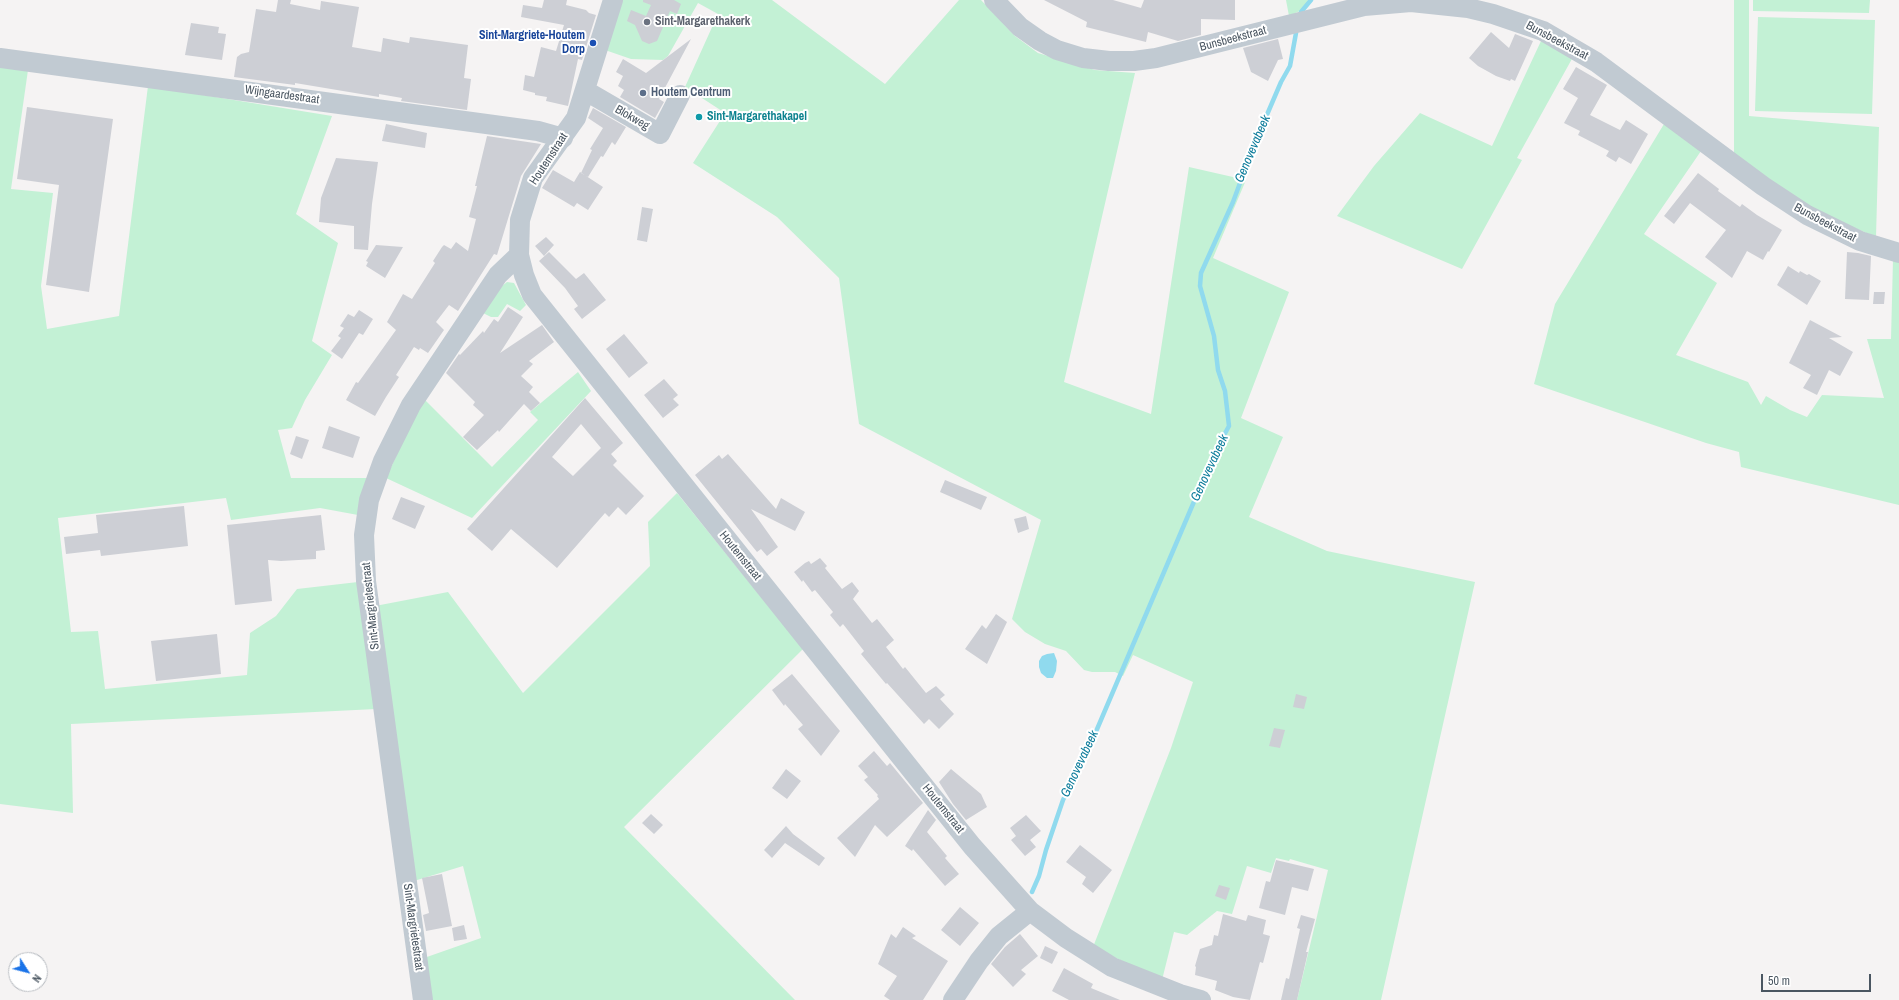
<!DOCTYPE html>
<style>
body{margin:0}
#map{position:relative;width:1899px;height:1000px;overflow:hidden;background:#f5f3f3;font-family:"Archivo Narrow",sans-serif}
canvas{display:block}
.north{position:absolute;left:8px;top:952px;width:40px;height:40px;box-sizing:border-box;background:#fff;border:1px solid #b7bbc0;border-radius:50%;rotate:126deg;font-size:11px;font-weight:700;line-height:16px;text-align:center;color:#4a5661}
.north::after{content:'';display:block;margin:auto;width:14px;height:18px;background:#1a73e8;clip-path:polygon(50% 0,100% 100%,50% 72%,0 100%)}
.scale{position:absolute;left:1761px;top:974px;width:110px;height:18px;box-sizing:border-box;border:2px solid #4a5661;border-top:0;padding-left:5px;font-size:12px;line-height:14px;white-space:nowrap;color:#4a5661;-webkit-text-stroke:3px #fff;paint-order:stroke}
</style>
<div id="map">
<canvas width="1899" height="1000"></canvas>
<div class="north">N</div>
<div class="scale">50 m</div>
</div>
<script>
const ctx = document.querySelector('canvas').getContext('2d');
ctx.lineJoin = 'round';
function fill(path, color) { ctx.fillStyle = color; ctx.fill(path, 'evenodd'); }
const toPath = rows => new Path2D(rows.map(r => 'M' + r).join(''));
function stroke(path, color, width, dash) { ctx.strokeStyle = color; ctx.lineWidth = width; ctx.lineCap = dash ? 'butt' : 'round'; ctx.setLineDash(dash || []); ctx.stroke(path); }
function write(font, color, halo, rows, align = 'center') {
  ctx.font = font + ' "Archivo Narrow",sans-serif'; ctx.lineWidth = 4; ctx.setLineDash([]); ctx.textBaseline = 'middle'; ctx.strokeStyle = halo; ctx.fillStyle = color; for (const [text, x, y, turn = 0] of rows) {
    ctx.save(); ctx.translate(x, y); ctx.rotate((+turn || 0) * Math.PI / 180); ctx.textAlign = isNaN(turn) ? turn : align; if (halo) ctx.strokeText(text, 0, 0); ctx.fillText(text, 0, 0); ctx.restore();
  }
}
const green = toPath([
 [621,0,772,0,885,84,959,0,981,0,1015,36,1038,53,1095,70,1135,73,1064,382,1151,414,1189,167,1246,180,1213,258,1289,292,1241,418,1283,437,1249,517,1327,551,1475,582,1381,1000,1297,1000,1328,870,1290,859,1289,861,1276,858,1271,873,1247,866,1232,914,1217,911,1187,935,1174,932,1162,980,1093,947,1171,748,1193,682,1133,655,1123,676,1115,672,1092,672,1084,670,1066,651,1045,644,1025,632,1012,619,1041,520,859,424,839,278,777,217,693,163,725,113,685,87,718,14,698,3,668,56,663,60,631,59,605,50],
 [1286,0,1308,0,1306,8,1289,16],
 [1734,0,1749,0,1749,116,1879,127,1876,237,1812,210,1734,156],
 [1753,0,1870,0,1869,13,1753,11],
 [1758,17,1875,20,1872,114,1755,111],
 [1541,41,1573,57,1517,158,1522,160,1462,269,1337,216,1374,166,1420,113,1492,146],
 [0,67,28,70,11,189,53,193,41,286,47,329,119,316,148,86,332,116,296,214,338,243,312,341,332,355,305,400,292,428,278,430,291,478,367,478,358,515,320,508,231,520,226,498,58,518,71,632,98,631,105,689,247,675,250,633,276,616,297,589,358,582,376,709,71,724,73,813,0,804],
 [1664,124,1701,151,1644,234,1717,283,1676,355,1748,382,1761,405,1766,396,1790,410,1807,417,1822,395,1884,398,1867,339,1891,339,1893,259,1899,261,1899,505,1741,467,1739,452,1706,443,1534,384,1555,304],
 [507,282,514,283,526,305,520,311,507,304,498,317,491,317,483,313,502,286],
 [578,372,591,391,472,518,386,478,423,398,492,467,538,420,530,412],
 [677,493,803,649,624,827,795,1000,429,1000,424,958,481,938,463,866,414,881,375,606,448,592,523,693,650,566,648,522]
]);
const water = toPath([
 [1054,653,1057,661,1056,671,1053,678,1047,678,1041,673,1039,667,1039,661,1042,656,1047,654]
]);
const stream = toPath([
 [1301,12,1311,0],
 [1032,892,1039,876,1046,850,1063,800,1089,748,1216,450,1229,426,1225,391,1218,370,1214,336,1200,286,1201,273,1233,202,1254,145,1281,82,1290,66,1296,33]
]);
const building = toPath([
 [278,0,291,0,290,4,320,10,321,1,359,7,352,47,381,52,383,38,409,43,410,37,468,45,464,78,471,79,467,110,401,101,402,98,379,94,379,97,295,83,295,85,234,77,237,57,241,54,249,52,256,9,276,12],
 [544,0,567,0,566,5,586,10,589,13,596,15,582,60,578,59,568,106,546,101,547,97,535,95,535,93,523,90,525,75,534,77,541,47,556,51,564,25,521,17,523,5,542,8],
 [643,0,674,0,681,4,677,14,670,11,657,41,649,44,642,41,635,25,627,21,631,10,646,16,651,5,643,2],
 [1044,0,1113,0,1141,8,1144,0,1235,0,1235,20,1201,19,1201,35,1178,41,1148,32,1146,42,1086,27,1087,22],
 [191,23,219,27,218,33,226,34,222,60,185,55],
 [1491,32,1509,48,1515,34,1533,41,1515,81,1511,79,1510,81,1496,76,1478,66,1469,58],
 [691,39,659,99,664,102,655,118,620,97,624,90,618,86,623,76,616,72,623,59,646,73],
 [1278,39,1283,59,1278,60,1268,81,1251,72,1243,48],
 [1576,67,1607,85,1590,115,1620,130,1626,120,1648,134,1631,164,1619,157,1616,162,1606,156,1609,151,1578,135,1580,131,1564,123,1578,98,1563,89],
 [27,107,113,119,89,292,46,285,59,185,17,179],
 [593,108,626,127,615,145,612,142,603,157,601,156,588,177,581,173,592,150,590,149,603,128,588,118],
 [386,124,427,133,425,148,382,141],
 [487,136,541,144,521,176,497,255,494,254,458,311,449,305,436,322,444,330,428,353,420,348,419,350,414,347,396,375,399,377,386,397,375,416,346,400,356,382,358,383,396,330,387,322,403,294,412,299,435,263,433,261,442,247,444,245,451,249,456,242,468,251,476,219,469,217,477,186,475,186],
 [336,158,378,162,372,204,368,250,354,249,354,226,319,222,321,198],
 [553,170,574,182,580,172,603,187,588,210,577,203,574,207,542,188],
 [1698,173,1719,189,1718,191,1740,207,1742,204,1757,215,1782,230,1769,252,1768,251,1763,260,1747,251,1732,278,1705,257,1726,230,1690,203,1674,224,1664,216],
 [642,207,653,209,647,242,637,240],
 [546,237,554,245,544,256,535,246],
 [376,245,403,247,385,278,366,266,368,262,366,261],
 [549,252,576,279,584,273,606,300,582,319,574,309,578,306,565,288,539,261],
 [1847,252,1858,253,1871,256,1869,300,1845,299],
 [1788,266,1799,273,1800,271,1807,275,1809,274,1821,281,1807,305,1777,285],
 [1874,292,1885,292,1884,304,1873,304],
 [508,307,523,317,500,353,542,325,554,342,529,361,533,364,521,376,533,387,529,392,540,403,531,411,524,404,499,432,498,430,477,450,463,437,484,415,473,405,475,402,446,373,459,354,460,355,483,331,484,333,494,319,498,322],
 [359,310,373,319,363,335,359,333,342,359,331,351,341,338,338,336,344,328,340,326,348,314,354,317],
 [1810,320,1842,337,1829,338,1853,352,1840,376,1829,370,1817,395,1803,388,1811,375,1789,363],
 [624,334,648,363,629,378,606,349],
 [664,379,678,395,673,399,679,405,663,418,644,395],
 [585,398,623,443,611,454,617,461,613,465,644,496,626,515,618,507,609,517,605,513,557,568,511,529,492,551,467,529],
 [581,424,601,448,573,476,552,457],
 [329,426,360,437,353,458,322,448],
 [296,436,309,440,302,459,290,454],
 [728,454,776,509,781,498,805,512,795,531,751,509,778,547,767,556,761,549,757,552,695,475,719,455,722,459],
 [945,480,987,497,981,510,940,492],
 [401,497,425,506,415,529,392,519],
 [184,506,188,546,101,556,100,550,66,554,64,537,98,533,96,515],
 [321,515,325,550,316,551,316,559,281,561,268,560,272,601,235,605,227,525],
 [1026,516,1029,529,1018,533,1014,519],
 [820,558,827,566,825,568,842,589,852,582,859,591,853,599,872,623,877,619,894,640,886,647,903,669,905,667,926,693,936,686,945,695,940,699,954,714,939,729,929,719,924,724,887,683,886,684,861,654,864,651,843,624,840,627,830,615,833,612,815,590,812,592,803,580,802,582,794,572,805,563,809,561,811,564],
 [996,614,1007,622,987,664,965,649,982,625,986,629],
 [217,634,221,674,156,681,151,641],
 [792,674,840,731,821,756,798,729,803,725,785,704,784,706,772,690],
 [1296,694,1307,697,1304,709,1293,707],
 [1274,728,1285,730,1280,748,1269,746],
 [874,751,887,766,890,763,923,803,887,837,875,825,855,857,837,838,879,799,877,796,878,795,864,780,868,777,858,766],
 [786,769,801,781,787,799,772,788],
 [951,769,981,794,987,807,966,820,953,804,939,782],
 [928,810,936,820,927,832,947,856,945,858,959,874,945,886,913,849,912,851,905,846],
 [651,814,663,825,654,834,642,823],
 [1026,815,1041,831,1030,840,1036,847,1025,856,1011,840,1016,836,1010,828],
 [786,826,793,834,825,858,819,866,785,843,772,858,764,850],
 [1080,845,1112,870,1093,893,1082,884,1086,877,1066,862],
 [1276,860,1314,869,1308,891,1292,887,1285,915,1259,908,1266,881,1270,882],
 [442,874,452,926,426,931,423,915,429,913,422,878],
 [1219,885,1230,888,1226,900,1215,896],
 [960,907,979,923,960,946,941,930],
 [1223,914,1246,921,1248,915,1266,920,1263,934,1270,936,1263,963,1260,962,1250,1000,1233,997,1215,990,1217,981,1195,975,1196,967,1195,966,1200,949,1212,945,1214,935,1218,936],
 [1301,915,1315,919,1306,952,1308,952,1297,1000,1281,1000,1286,978,1289,979,1300,929,1297,928],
 [464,925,467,939,454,941,452,928],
 [903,927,916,936,912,938,948,961,923,1000,890,1000,884,996,897,976,878,964,891,934,896,938],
 [1020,934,1038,956,1021,970,1026,974,1013,987,991,964,1005,947],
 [1045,946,1058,952,1052,964,1040,958],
 [1064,968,1093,984,1091,988,1120,1000,1069,1000,1052,991]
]);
const minor = toPath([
 [613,0,576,118,533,178,520,220,519,255,524,275,532,295,972,846,1030,911,1066,938,1112,967,1180,994,1201,1000],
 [994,0,1020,27,1040,41,1057,50,1083,58,1109,61,1134,61,1156,58,1364,6,1411,2,1468,8,1493,14,1543,31,1596,62,1763,186,1807,215,1860,241,1899,253],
 [0,58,538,131,563,138],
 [586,91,660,134,680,95],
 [423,1000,366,581,364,535,369,500,383,461,411,405,498,275,519,255],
 [953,1000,979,961,999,936,1030,911]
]);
const markers = [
 [647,22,4,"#6b7280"],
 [593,43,4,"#1a4fb4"],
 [643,93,4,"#5c6f8a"],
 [699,117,4,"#0f9aa8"]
];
const worshipNames = [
 ["Sint-Margarethakerk",655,22]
];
const transitNames = [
 ["Sint-Margriete-Houtem",585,36],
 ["Dorp",585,50]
];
const streetNames = [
 ["Bunsbeekstraat",1233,39,-15],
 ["Bunsbeekstraat",1557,41,28],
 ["Wijngaardestraat",282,95,8],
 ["Blokweg",632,118,30],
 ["Houtemstraat",549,159,-57],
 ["Bunsbeekstraat",1825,223,28],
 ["Houtemstraat",740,556,51],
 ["Sint-Margrietestraat",371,606,-96],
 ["Houtemstraat",943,809,51],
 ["Sint-Margrietestraat",413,927,82]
];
const serviceNames = [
 ["Houtem Centrum",651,93]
];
const cultureNames = [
 ["Sint-Margarethakapel",707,117]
];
const waterNames = [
 ["Genovevabeek",1253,149,-67],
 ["Genovevabeek",1210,468,-65],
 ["Genovevabeek",1080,764,-65]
];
fill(green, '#c3f1d5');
fill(water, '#90daee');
stroke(stream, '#90daee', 4.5);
fill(building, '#cdcfd5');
stroke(minor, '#c1cad2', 20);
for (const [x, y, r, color] of markers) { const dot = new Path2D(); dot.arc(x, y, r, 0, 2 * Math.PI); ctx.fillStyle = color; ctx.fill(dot); stroke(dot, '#fff', 1.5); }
write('bold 12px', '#5b616d', '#fff', worshipNames, 'left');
write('bold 12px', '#164399', '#fff', transitNames, 'right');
write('12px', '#4a5661', '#fff', streetNames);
write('bold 12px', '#4e5e75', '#fff', serviceNames, 'left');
write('bold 12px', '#0d838f', '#fff', cultureNames, 'left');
write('italic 13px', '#0c7c9b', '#fff', waterNames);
</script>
